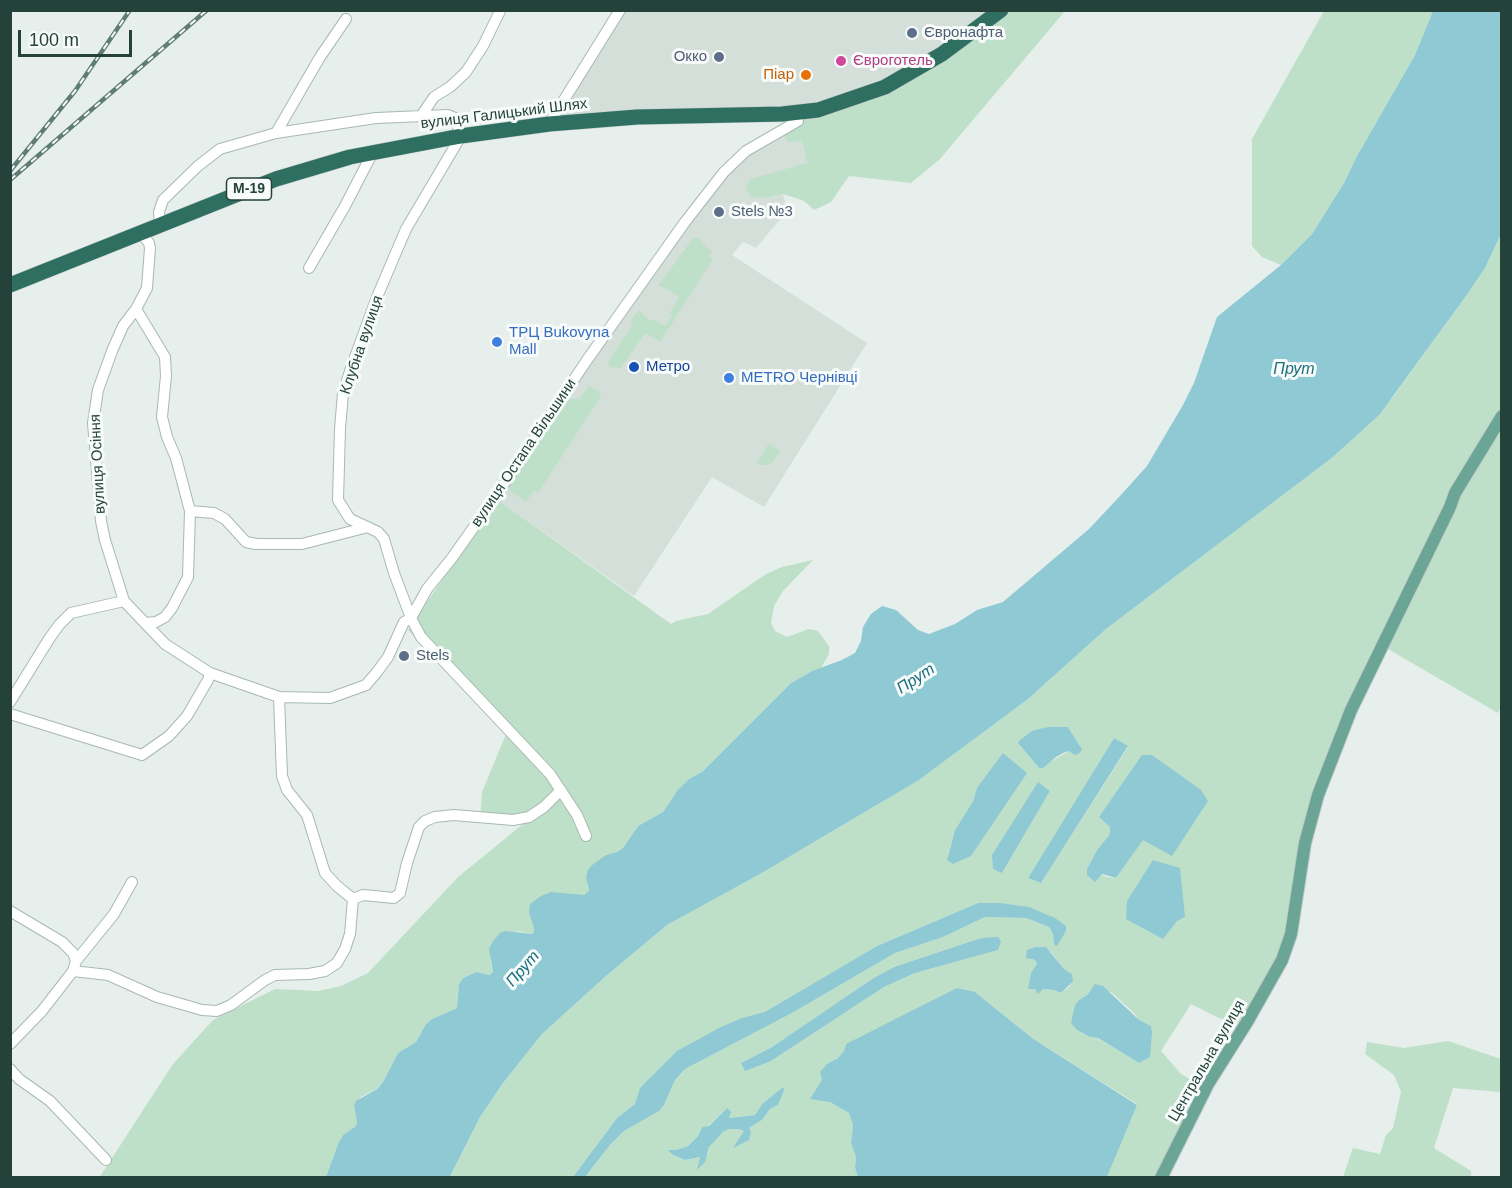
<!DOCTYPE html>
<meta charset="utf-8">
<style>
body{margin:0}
#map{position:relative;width:1512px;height:1188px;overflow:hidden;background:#e6efeb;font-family:Arial,sans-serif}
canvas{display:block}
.frame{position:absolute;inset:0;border:12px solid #24423a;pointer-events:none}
.scale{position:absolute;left:18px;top:30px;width:114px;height:27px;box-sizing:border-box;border:3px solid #24423a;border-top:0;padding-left:8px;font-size:18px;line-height:21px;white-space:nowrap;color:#24423a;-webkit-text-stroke:4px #f7fbf9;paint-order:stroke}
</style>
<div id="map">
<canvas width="1512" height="1188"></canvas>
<div class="frame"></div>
<div class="scale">100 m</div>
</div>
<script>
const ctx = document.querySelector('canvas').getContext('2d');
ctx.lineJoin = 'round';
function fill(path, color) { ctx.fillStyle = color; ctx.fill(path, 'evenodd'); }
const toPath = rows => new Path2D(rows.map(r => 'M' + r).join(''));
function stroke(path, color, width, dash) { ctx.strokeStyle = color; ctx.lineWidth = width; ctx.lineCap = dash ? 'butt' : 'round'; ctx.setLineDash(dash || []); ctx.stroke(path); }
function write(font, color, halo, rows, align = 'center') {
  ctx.font = font + ' Arial,sans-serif'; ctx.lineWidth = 6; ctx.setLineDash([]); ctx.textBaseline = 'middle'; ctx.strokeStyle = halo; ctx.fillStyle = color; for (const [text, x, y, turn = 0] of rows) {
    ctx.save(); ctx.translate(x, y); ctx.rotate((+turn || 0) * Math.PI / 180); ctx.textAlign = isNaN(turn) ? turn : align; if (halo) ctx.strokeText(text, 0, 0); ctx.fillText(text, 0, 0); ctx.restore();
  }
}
const built = toPath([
 [619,11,1005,11,921,70,819,110,546,127],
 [782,131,802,140,807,163,765,198,783,194,787,211,756,248,743,242,732,255,867,343,764,507,712,477,634,596,497,499,593,355,724,173]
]);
const green = toPath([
 [1005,11,1065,11,940,159,911,183,849,176,831,202,814,210,804,201,783,194,765,198,751,197,746,188,750,179,807,163,802,141,788,142,782,131,819,110,888,89],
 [1324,11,1433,11,1415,55,1357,156,1344,183,1312,234,1281,265,1262,257,1252,246,1252,139],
 [1501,234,1501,706,1498,713,1388,649,1370,684,1341,748,1305,850,1299,921,1288,958,1249,1026,1219,1018,1191,1004,1161,1051,1181,1074,1210,1090,1164,1177,1107,1177,1137,1104,1032,1038,975,992,846,1044,844,1051,838,1058,827,1064,830,1102,849,1113,853,1125,851,1143,856,1157,855,1168,858,1177,585,1177,610,1145,624,1131,659,1110,664,1105,675,1080,685,1069,792,1013,895,953,943,937,985,917,1026,918,1049,927,1053,934,1054,945,1066,931,1000,903,978,903,877,946,765,1013,742,1018,640,1088,635,1104,617,1118,573,1177,450,1178,480,1117,503,1083,542,1034,606,976,667,925,760,874,919,780,1028,699,1106,629,1333,457,1359,433,1393,397,1466,296,1485,268],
 [1048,727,1068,727,1080,745,1039,768,1018,743],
 [1114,738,1128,747,1041,883,1028,878],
 [1038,783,1050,791,1002,873],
 [977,788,971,856,948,855,955,830,973,801],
 [1207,801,1143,839,1116,878,1107,877,1087,869,1097,850,1110,834,1110,827],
 [981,938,997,950,915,973,884,987,771,1061,741,1063,772,1047,872,979,894,967],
 [1050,951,1064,969,1072,974,1070,986,1061,993,1054,990,1043,989,1038,993,1035,989,1037,964,1035,960,1031,960],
 [1090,990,1111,992,1134,1013,1151,1042,1149,1057,1139,1063,1097,1038,1090,1037,1077,1030,1074,1012,1075,1005,1079,1000,1087,995],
 [783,1087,778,1105,770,1109,762,1120,749,1128,734,1147,745,1131,739,1129,727,1129,713,1140,709,1147,708,1153,698,1169,700,1157,685,1160,673,1155,670,1150,676,1150,688,1146,698,1136,702,1127,708,1126,727,1108,729,1118,755,1115,762,1104],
 [693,238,698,238,712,252,709,256,713,259,660,342,645,333,621,368,610,367,608,362,632,325,631,320,639,310,649,320,655,320,665,326,672,315,670,313,679,297,666,288,658,286],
 [589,386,598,390,601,396,538,493,534,490,526,502,508,489,566,399,579,399],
 [769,443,780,451,773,462,767,465,760,465,757,463],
 [497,499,671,624,676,621,708,614,766,574,782,567,813,560,783,591,774,606,771,623,775,631,787,637,809,629,818,631,829,646,829,654,821,668,812,671,791,683,702,772,689,779,672,798,663,812,638,826,623,848,617,852,606,855,587,886,589,891,584,895,577,896,529,913,534,928,533,934,516,931,490,959,493,972,491,975,476,972,463,978,459,984,457,1008,432,1019,426,1024,416,1042,398,1053,383,1082,376,1089,361,1097,354,1106,357,1122,356,1126,343,1135,338,1144,326,1177,99,1178,173,1064,213,1020,275,989,318,991,341,986,368,973,458,877,523,824,480,820,482,792,506,734,485,709,408,630],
 [1448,1041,1501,1059,1501,1092,1453,1088,1434,1148,1471,1171,1471,1177,1343,1177,1353,1148,1380,1154,1386,1135,1393,1128,1401,1092,1394,1075,1365,1054,1367,1042,1404,1048]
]);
const water = toPath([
 [1433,11,1501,11,1501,234,1485,268,1466,296,1380,414,1333,457,1106,629,1028,699,919,780,760,874,667,925,606,976,542,1034,503,1083,480,1117,450,1177,326,1177,338,1144,343,1135,356,1126,357,1122,354,1106,356,1101,377,1089,383,1082,398,1053,416,1042,426,1024,432,1019,457,1008,459,984,463,978,476,972,490,975,493,972,489,949,493,941,500,933,505,931,533,934,534,928,529,913,530,904,541,896,551,892,584,895,589,891,586,877,588,870,591,866,606,855,617,852,623,848,638,826,663,812,677,791,689,779,702,772,791,683,812,671,842,660,855,653,861,641,863,627,871,614,882,606,896,610,918,630,929,634,955,624,977,610,1003,602,1089,529,1120,496,1147,466,1183,405,1194,383,1217,317,1281,265,1312,234,1344,183,1357,156,1415,55],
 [1048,727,1068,727,1082,749,1080,753,1075,755,1069,751,1063,753,1056,757,1043,768,1039,768,1018,743,1020,740,1032,731],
 [1114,738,1128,746,1041,883,1028,878],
 [1003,753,1027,773,971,856,953,864,947,860,955,830,973,801,977,788],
 [1142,755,1152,755,1201,790,1208,801,1172,856,1143,840,1116,878,1102,874,1095,882,1087,875,1087,869,1097,850,1110,834,1110,827,1099,817],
 [1038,782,1050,791,1002,873,993,869,992,855],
 [1153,860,1180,868,1185,917,1177,921,1163,939,1126,919,1127,901],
 [978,903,1000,903,1029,907,1055,918,1066,926,1066,931,1057,946,1054,945,1053,934,1049,927,1026,918,985,917,943,937,895,953,792,1013,685,1069,675,1080,664,1105,659,1111,624,1131,610,1145,585,1177,573,1177,617,1118,635,1104,640,1088,677,1051,721,1027,742,1018,765,1012,877,946],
 [998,937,1001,941,998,950,915,973,884,987,771,1061,745,1071,741,1063,772,1047,872,979,894,967,981,938],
 [1035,947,1046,947,1064,969,1072,974,1073,981,1061,993,1054,990,1043,989,1038,994,1035,989,1028,989,1031,973,1037,964,1035,960,1026,958,1027,950],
 [1095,984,1103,986,1139,1020,1151,1026,1152,1033,1150,1057,1139,1063,1098,1038,1090,1037,1077,1030,1071,1023,1075,1005,1079,1000,1087,995],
 [957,988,975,992,1032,1038,1137,1105,1107,1177,858,1177,855,1168,856,1157,851,1143,853,1125,849,1113,830,1102,810,1099,822,1080,820,1072,827,1064,838,1058,844,1051,846,1044],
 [783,1087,784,1090,778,1105,770,1109,762,1120,749,1128,751,1132,749,1140,733,1148,744,1131,739,1129,728,1129,723,1132,709,1147,705,1162,697,1170,700,1157,685,1160,673,1155,668,1150,676,1150,688,1146,698,1136,702,1127,709,1126,727,1108,731,1112,729,1118,755,1115,762,1104]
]);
const minor = toPath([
 [421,116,434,97,450,87,466,72,483,46,500,11],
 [549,124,620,10],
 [276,133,320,57,346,19],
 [160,224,159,212,163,200,198,166,220,149,276,133,376,118,448,115,455,118,461,136,406,229,377,297,351,368,343,393,340,429,338,500,350,519,378,532,384,539,394,573,411,618,421,637,550,774,577,815,586,836],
 [140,232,149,243,150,248,147,288,136,309,123,326,112,351,98,390,93,423,101,521,105,540,124,601,165,644,210,673,279,697,330,698,366,685,377,672,388,657,404,622,411,618,427,589,452,558,502,487,587,360,685,222,724,172,746,151,798,121,798,112],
 [309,268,345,206,373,152],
 [136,309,165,357,166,376,162,417,167,437,176,458,190,511,188,577,172,608,165,617,156,622,146,623],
 [190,511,214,513,225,519,246,542,256,544,302,544,368,527],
 [10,702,49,639,59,625,71,613,124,601],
 [10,714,142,755,169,736,187,716,208,680,210,673],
 [353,899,363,895,394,898,400,893,407,863,419,827,425,821,435,817,454,815,513,820,529,817,544,807,561,790],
 [10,911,62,942,73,953,76,961],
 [73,971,108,975,157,997,202,1010,217,1011,231,1005,265,980,275,975,309,974,325,971,337,963,345,949,350,934,353,899,337,886,325,873,307,815,287,790,282,776,279,697],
 [10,1044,42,1011,73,971,76,961,114,914,132,882],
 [10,1069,19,1079,50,1101,106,1160]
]);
const major = toPath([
 [1161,1178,1208,1084,1247,1022,1282,960,1291,934,1305,843,1318,795,1351,710,1450,507,1455,493,1502,416]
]);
const highway = toPath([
 [10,285,238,194,276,179,350,157,461,136,549,124,637,117,782,114,818,110,885,87,942,54,1001,10]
]);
const rail = toPath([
 [10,171,75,91,130,10],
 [10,180,207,10]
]);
const markers = [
 [912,33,6,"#5c6f8a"],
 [719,57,6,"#5c6f8a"],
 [841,61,6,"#d1479c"],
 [806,75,6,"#e8710a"],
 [719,212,6,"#5c6f8a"],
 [497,342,6,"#3f7fe0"],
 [634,367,6,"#1a4fb4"],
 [729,378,6,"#3f7fe0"],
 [404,656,6,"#5c6f8a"]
];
const shields = [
 [249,189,45]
];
const shieldNames = [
 ["М-19",249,189]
];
const serviceNames = [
 ["Євронафта",924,33],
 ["Окко",707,57,"right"],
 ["Stels №3",731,212],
 ["Stels",416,656]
];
const hotelNames = [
 ["Євроготель",853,61]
];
const foodNames = [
 ["Піар",794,75]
];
const streetNames = [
 ["вулиця Галицький Шлях",504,114,-7],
 ["Клубна вулиця",362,345,-71],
 ["вулиця Остапа Вільшини",524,453,-56],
 ["вулиця Осіння",98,464,-93],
 ["Центральна вулиця",1207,1061,-60]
];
const shopNames = [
 ["ТРЦ Bukovyna",509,333],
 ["Mall",509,350],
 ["METRO Чернівці",741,378]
];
const transitNames = [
 ["Метро",646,367]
];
const waterNames = [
 ["Прут",1294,370],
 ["Прут",916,679,-33],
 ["Прут",523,969,-49]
];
fill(built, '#d4dfda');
fill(green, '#bfe0c8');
fill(water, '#8ec9d4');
stroke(minor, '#a8b8b2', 12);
stroke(major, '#c2cac8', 14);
stroke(highway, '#c2cac8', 16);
stroke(minor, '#fff', 10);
stroke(major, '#6aa596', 12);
stroke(highway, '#2f6f62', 15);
stroke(rail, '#5f7d75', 4.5);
stroke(rail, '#f7fbf9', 2, [7]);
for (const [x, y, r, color] of markers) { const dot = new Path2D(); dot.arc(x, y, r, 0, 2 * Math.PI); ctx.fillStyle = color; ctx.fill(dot); stroke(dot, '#f7fbf9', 2); }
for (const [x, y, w] of shields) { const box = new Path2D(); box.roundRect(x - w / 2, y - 11, w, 22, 4.5); ctx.fillStyle = '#f7fbf9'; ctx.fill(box); stroke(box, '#24423a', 1.5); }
write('bold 14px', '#24423a', null, shieldNames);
write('15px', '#4e5e75', '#f7fbf9', serviceNames, 'left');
write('15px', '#b23c85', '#f7fbf9', hotelNames, 'left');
write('15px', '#c56008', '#f7fbf9', foodNames, 'right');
write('15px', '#24423a', '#f7fbf9', streetNames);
write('15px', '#366cbe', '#f7fbf9', shopNames, 'left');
write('15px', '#164399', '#f7fbf9', transitNames, 'left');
write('italic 16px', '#1c6f80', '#f7fbf9', waterNames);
</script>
